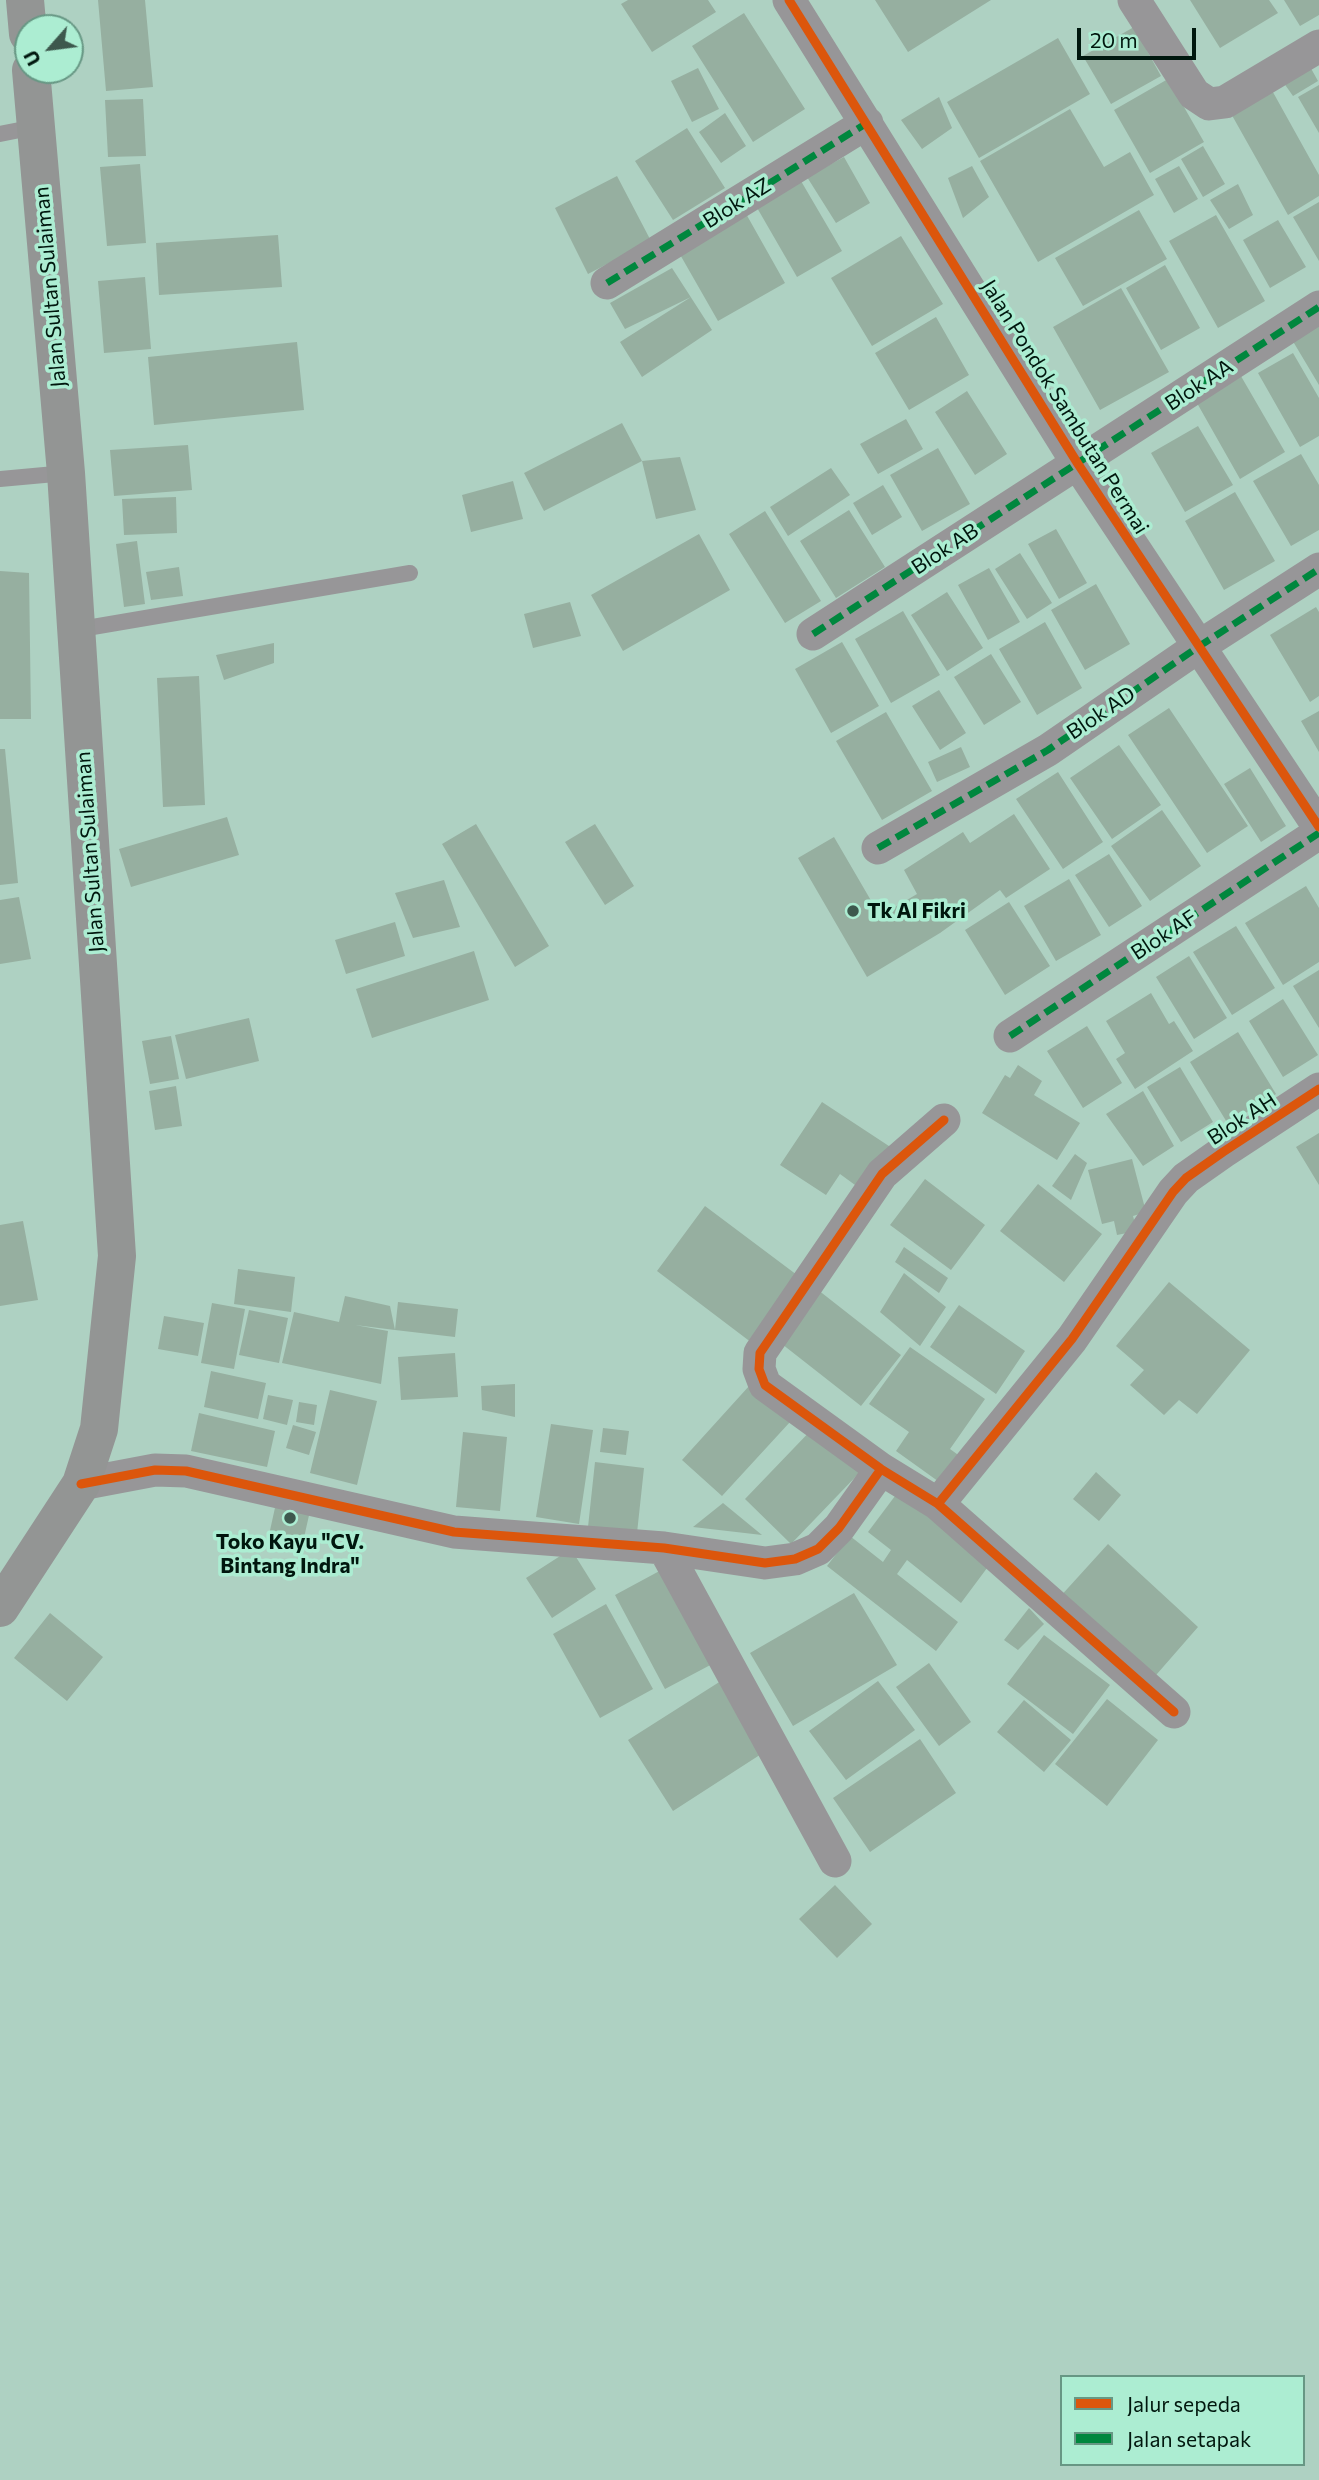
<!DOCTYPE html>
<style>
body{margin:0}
#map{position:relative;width:1319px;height:2480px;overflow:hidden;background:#aed1c2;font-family:Commissioner,sans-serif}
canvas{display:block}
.legend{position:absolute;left:1060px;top:2375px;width:245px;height:91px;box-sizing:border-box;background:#acedd2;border:2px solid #679784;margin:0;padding:9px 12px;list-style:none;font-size:21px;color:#00170e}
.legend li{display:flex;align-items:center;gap:14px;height:35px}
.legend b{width:35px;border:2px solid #679784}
.north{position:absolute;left:14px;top:14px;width:70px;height:70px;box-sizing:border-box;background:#acedd2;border:2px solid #679784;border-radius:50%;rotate:242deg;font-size:19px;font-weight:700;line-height:28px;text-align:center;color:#00170e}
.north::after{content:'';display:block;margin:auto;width:24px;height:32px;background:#3d584d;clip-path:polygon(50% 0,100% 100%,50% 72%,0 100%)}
.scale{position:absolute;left:1077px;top:28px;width:119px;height:32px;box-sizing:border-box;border:4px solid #00170e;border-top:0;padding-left:9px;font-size:21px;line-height:24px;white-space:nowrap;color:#00170e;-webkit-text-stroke:5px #acedd2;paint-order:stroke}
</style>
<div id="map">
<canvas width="1319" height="2480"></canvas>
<ul class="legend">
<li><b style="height:9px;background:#dc560c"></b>Jalur sepeda</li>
<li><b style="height:9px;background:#00873e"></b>Jalan setapak</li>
</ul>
<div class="north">U</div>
<div class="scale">20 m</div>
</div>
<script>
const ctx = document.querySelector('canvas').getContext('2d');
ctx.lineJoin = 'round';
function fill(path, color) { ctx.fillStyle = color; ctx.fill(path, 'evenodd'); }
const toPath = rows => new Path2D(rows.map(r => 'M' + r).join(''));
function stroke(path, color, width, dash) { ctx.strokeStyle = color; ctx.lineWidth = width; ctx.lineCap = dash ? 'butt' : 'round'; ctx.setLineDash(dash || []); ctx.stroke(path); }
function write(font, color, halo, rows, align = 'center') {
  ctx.font = font + ' Commissioner,sans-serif'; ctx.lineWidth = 7; ctx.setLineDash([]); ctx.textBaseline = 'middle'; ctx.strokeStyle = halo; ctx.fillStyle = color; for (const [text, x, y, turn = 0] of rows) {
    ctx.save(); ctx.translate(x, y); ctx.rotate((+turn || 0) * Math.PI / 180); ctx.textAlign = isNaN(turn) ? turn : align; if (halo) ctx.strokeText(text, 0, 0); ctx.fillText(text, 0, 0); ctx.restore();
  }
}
const building = toPath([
 [98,0,145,0,153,87,106,91],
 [628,0,708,0,716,12,652,52,621,4],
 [875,0,991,0,908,52],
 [1190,0,1269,0,1278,13,1220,48],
 [1284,0,1319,0,1319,15,1300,26],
 [744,13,805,109,753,142,692,46],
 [1134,27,1161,76,1111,104,1083,56],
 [1058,38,1090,94,979,158,947,102],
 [1308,63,1318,81,1293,96,1281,79],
 [698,68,719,109,692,122,671,81],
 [1168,79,1204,142,1150,173,1114,110],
 [1269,85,1319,175,1319,196,1288,215,1229,110],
 [1319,85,1319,133,1298,97],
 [939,97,952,128,922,149,901,120],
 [143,99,146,156,108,157,105,100],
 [1070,109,1104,167,1130,152,1154,195,1038,262,980,161],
 [725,113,746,146,721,163,699,132],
 [687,128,725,188,673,220,635,161],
 [1203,146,1225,184,1203,197,1181,159],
 [844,157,870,203,836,223,807,177],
 [140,164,146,243,107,246,100,167],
 [972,166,989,197,963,218,948,178],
 [1179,166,1198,199,1174,213,1155,179],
 [617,176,651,241,588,274,555,208],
 [801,181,842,251,797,277,756,206],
 [1238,184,1253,215,1229,229,1210,200],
 [1319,202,1319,261,1293,217],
 [1139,210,1167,259,1083,306,1055,258],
 [745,212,785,283,718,321,678,251],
 [1216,215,1265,301,1218,328,1169,241],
 [1278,220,1306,267,1270,288,1243,240],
 [278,235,282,287,159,295,156,243],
 [901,236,943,304,872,346,831,278],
 [1165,265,1200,328,1161,350,1126,288],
 [672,268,712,330,642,377,620,342,691,297,625,329,610,303],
 [145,277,151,349,104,353,98,281],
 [1121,288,1169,372,1100,410,1053,327],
 [1319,315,1319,385,1288,333],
 [936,317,969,375,909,410,875,353],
 [297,342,304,410,154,425,148,357],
 [1293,353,1319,398,1319,436,1300,447,1258,373],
 [1238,371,1285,452,1240,479,1193,396],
 [967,391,1007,454,975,475,935,412],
 [906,419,923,449,878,474,860,444],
 [622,423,642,461,544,511,524,473],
 [1198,426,1233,485,1185,512,1151,453],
 [188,445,192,490,114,496,110,450],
 [938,448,970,504,922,531,890,475],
 [1301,454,1319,485,1319,530,1291,546,1253,481],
 [680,457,696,510,656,519,642,461],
 [831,468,850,495,788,536,770,507],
 [513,481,523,519,471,532,462,495],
 [883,485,902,517,872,535,853,503],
 [1235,492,1275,561,1224,590,1185,521],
 [176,497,177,533,124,535,122,499],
 [849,510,885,567,836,598,800,541],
 [765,511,821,601,785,623,729,534],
 [1056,529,1087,583,1059,599,1028,544],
 [699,534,730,590,623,651,591,595],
 [137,541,145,604,124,607,116,544],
 [1020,553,1052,603,1027,619,995,569],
 [179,567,183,596,151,600,146,572],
 [989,568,1020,622,988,640,958,585],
 [0,571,29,573,31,719,0,719],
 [1096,584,1130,644,1085,670,1051,610],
 [947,592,983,648,947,671,911,615],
 [570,602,581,636,533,648,524,614],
 [1316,607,1319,612,1319,696,1310,702,1270,635],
 [903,611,940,675,891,703,855,639],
 [1045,622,1082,688,1037,715,999,649],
 [842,642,879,706,831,733,795,669],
 [274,643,274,663,224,680,216,655],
 [991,654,1021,702,984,725,954,677],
 [199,676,205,805,163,807,157,678],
 [939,690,966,733,940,750,912,706],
 [1169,708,1248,826,1207,853,1128,735],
 [1319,711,1319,752,1301,721],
 [886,712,932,791,882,820,836,741],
 [1119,745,1161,805,1112,839,1070,778],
 [961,747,970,767,937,782,928,762],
 [0,749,5,749,18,883,0,885],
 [1250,768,1286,826,1261,842,1224,784],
 [1058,772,1103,842,1063,869,1016,799],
 [1162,810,1201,866,1150,901,1111,846],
 [1014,814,1050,869,1006,898,1000,890,940,933,867,977,798,858,834,837,880,916,917,894,904,870,963,832,970,843],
 [227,817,239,855,131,887,119,849],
 [476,824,549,946,515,967,442,844],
 [595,824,634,886,605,905,565,842],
 [1109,854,1142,906,1109,927,1075,875],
 [1069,879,1101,935,1056,961,1024,906],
 [444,880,460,927,413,938,395,893],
 [1306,886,1319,908,1319,962,1283,985,1245,923],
 [19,897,31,959,0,964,0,900],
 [1009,902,1050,966,1005,995,965,930],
 [395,922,405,956,346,974,335,940],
 [1236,926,1275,988,1232,1015,1193,952],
 [474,951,489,1000,372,1038,356,989],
 [1189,956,1227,1018,1194,1039,1156,977],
 [1319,970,1319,1028,1293,986],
 [1151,993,1169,1024,1174,1021,1193,1051,1135,1089,1116,1059,1125,1053,1106,1021],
 [1283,999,1318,1055,1283,1077,1249,1021],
 [249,1018,259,1061,186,1079,175,1035],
 [1087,1026,1122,1083,1083,1108,1047,1051],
 [1238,1032,1276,1094,1228,1124,1190,1062],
 [171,1036,179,1079,150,1084,142,1041],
 [1018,1065,1042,1081,1034,1095,1080,1123,1057,1160,982,1113,1005,1075,1010,1078],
 [1180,1067,1213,1122,1181,1142,1147,1087],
 [176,1086,182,1126,155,1130,149,1091],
 [1143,1091,1174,1146,1143,1166,1106,1114],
 [822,1102,895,1150,866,1193,840,1174,826,1195,780,1165],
 [1319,1133,1319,1185,1296,1147],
 [1075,1154,1087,1163,1071,1200,1052,1186],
 [1132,1159,1146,1212,1133,1216,1137,1231,1117,1235,1114,1221,1102,1224,1088,1170],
 [925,1179,985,1225,951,1270,890,1225],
 [1038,1184,1102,1234,1064,1282,1000,1231],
 [705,1206,805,1281,756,1346,657,1271],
 [23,1221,38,1300,0,1306,0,1225],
 [904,1247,948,1278,939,1293,895,1262],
 [238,1269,295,1277,291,1312,234,1304],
 [904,1273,946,1307,920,1346,880,1312],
 [1169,1282,1250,1350,1197,1414,1179,1400,1164,1415,1130,1385,1144,1370,1116,1346],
 [813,1286,901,1355,861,1406,773,1337],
 [345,1296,390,1306,395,1330,355,1325,388,1331,381,1384,282,1363,294,1312,339,1322],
 [398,1302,458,1309,455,1337,395,1330],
 [212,1303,245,1309,234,1369,201,1363],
 [959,1305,1025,1351,996,1394,930,1347],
 [249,1310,288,1318,279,1363,239,1355],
 [164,1316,204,1323,198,1356,158,1349],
 [910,1347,985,1399,950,1449,961,1457,942,1484,896,1451,909,1432,869,1404],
 [455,1353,458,1397,401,1400,398,1357],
 [211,1371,266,1383,258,1419,204,1407],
 [515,1384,515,1417,482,1410,481,1386],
 [750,1385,790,1422,722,1496,682,1460],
 [330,1390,377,1401,357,1485,310,1473],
 [268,1395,293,1400,287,1425,263,1419],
 [299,1402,317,1405,314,1425,296,1422],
 [199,1413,275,1431,267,1467,191,1451],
 [551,1424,593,1430,579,1524,536,1517],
 [817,1424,863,1469,791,1544,745,1499],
 [293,1425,316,1432,309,1455,286,1448],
 [603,1428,629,1431,626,1455,600,1452],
 [463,1432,507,1437,500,1511,456,1507],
 [595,1462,644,1468,637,1533,588,1527],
 [1096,1472,1121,1495,1099,1521,1073,1499],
 [901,1488,993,1560,961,1603,907,1560,897,1574,958,1622,936,1651,827,1566,850,1536,883,1562,891,1550,868,1532],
 [278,1494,312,1502,303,1542,269,1535],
 [723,1503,762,1535,693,1527],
 [1108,1544,1198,1627,1150,1682,1058,1599],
 [571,1549,596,1589,552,1618,526,1578],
 [665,1568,716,1662,665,1689,615,1595],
 [854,1593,897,1665,793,1726,750,1653],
 [606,1604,653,1689,600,1718,553,1634],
 [1029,1608,1044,1624,1018,1650,1004,1640],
 [50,1613,103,1657,67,1701,14,1658],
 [1044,1635,1110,1685,1073,1734,1007,1684],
 [929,1663,971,1722,939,1746,896,1687],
 [724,1679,769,1749,673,1811,628,1740],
 [878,1681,915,1730,846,1780,809,1731],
 [1107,1699,1158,1740,1107,1806,1055,1764],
 [1024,1700,1071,1740,1044,1772,997,1732],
 [920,1739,956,1793,870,1852,833,1798],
 [835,1885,872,1924,837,1958,799,1919]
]);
const service = toPath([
 [0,134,35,127],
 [0,479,66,473],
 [75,630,410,573]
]);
const minor = toPath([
 [789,0,1078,464,1319,827],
 [1134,0,1194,94,1209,104,1225,102,1319,46],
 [607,283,867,123],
 [813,634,1319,307],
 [878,848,1048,750,1198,647,1319,569],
 [1010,1036,1319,833],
 [944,1120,882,1174,760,1353,759,1369,765,1385,881,1469,938,1504,1174,1712],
 [81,1484,155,1470,186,1471,454,1532,664,1548,765,1563,795,1559,818,1549,839,1528,881,1469],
 [938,1504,1072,1339,1173,1192,1186,1178,1223,1152,1319,1089],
 [664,1548,835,1861]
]);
const secondary = toPath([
 [25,0,28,34],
 [0,1608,81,1484,99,1429,117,1256,66,473,31,70]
]);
const quiet = toPath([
 [607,283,867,123],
 [813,634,1319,307],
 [878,848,1048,750,1198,647,1319,569],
 [1010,1036,1319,833]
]);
const cycleway = toPath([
 [789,0,1078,464,1319,827],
 [944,1120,882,1174,760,1353,759,1369,765,1385,881,1469,938,1504,1174,1712],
 [81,1484,155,1470,186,1471,454,1532,664,1548,765,1563,795,1559,818,1549,839,1528,881,1469],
 [938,1504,1072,1339,1173,1192,1186,1178,1223,1152,1319,1089]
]);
const markers = [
 [853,911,7,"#3d584d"],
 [290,1518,7,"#3d584d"]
];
const streetNames = [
 ["Blok AZ",737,203,-32],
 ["Jalan Sultan Sulaiman",50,287,-95],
 ["Blok AA",1199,385,-33],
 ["Jalan Pondok Sambutan Permai",1065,407,58],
 ["Blok AB",945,549,-33],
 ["Blok AD",1101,713,-34],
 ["Jalan Sultan Sulaiman",90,852,-94],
 ["Blok AF",1164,935,-33],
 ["Blok AH",1242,1119,-33]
];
const poiNames = [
 ["Tk Al Fikri",867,911],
 ["Toko Kayu \"CV.",290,1542,"center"],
 ["Bintang Indra\"",290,1566,"center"]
];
fill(building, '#96afa0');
stroke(service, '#979698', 16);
stroke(minor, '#979698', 33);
stroke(secondary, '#939594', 38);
stroke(quiet, '#00873e', 7, [14, 7]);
stroke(cycleway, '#dc560c', 9);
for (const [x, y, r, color] of markers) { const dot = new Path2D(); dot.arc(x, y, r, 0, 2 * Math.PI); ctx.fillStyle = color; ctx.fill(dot); stroke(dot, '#acedd2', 2.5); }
write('21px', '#00170e', '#acedd2', streetNames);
write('bold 21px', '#00170e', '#acedd2', poiNames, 'left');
</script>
